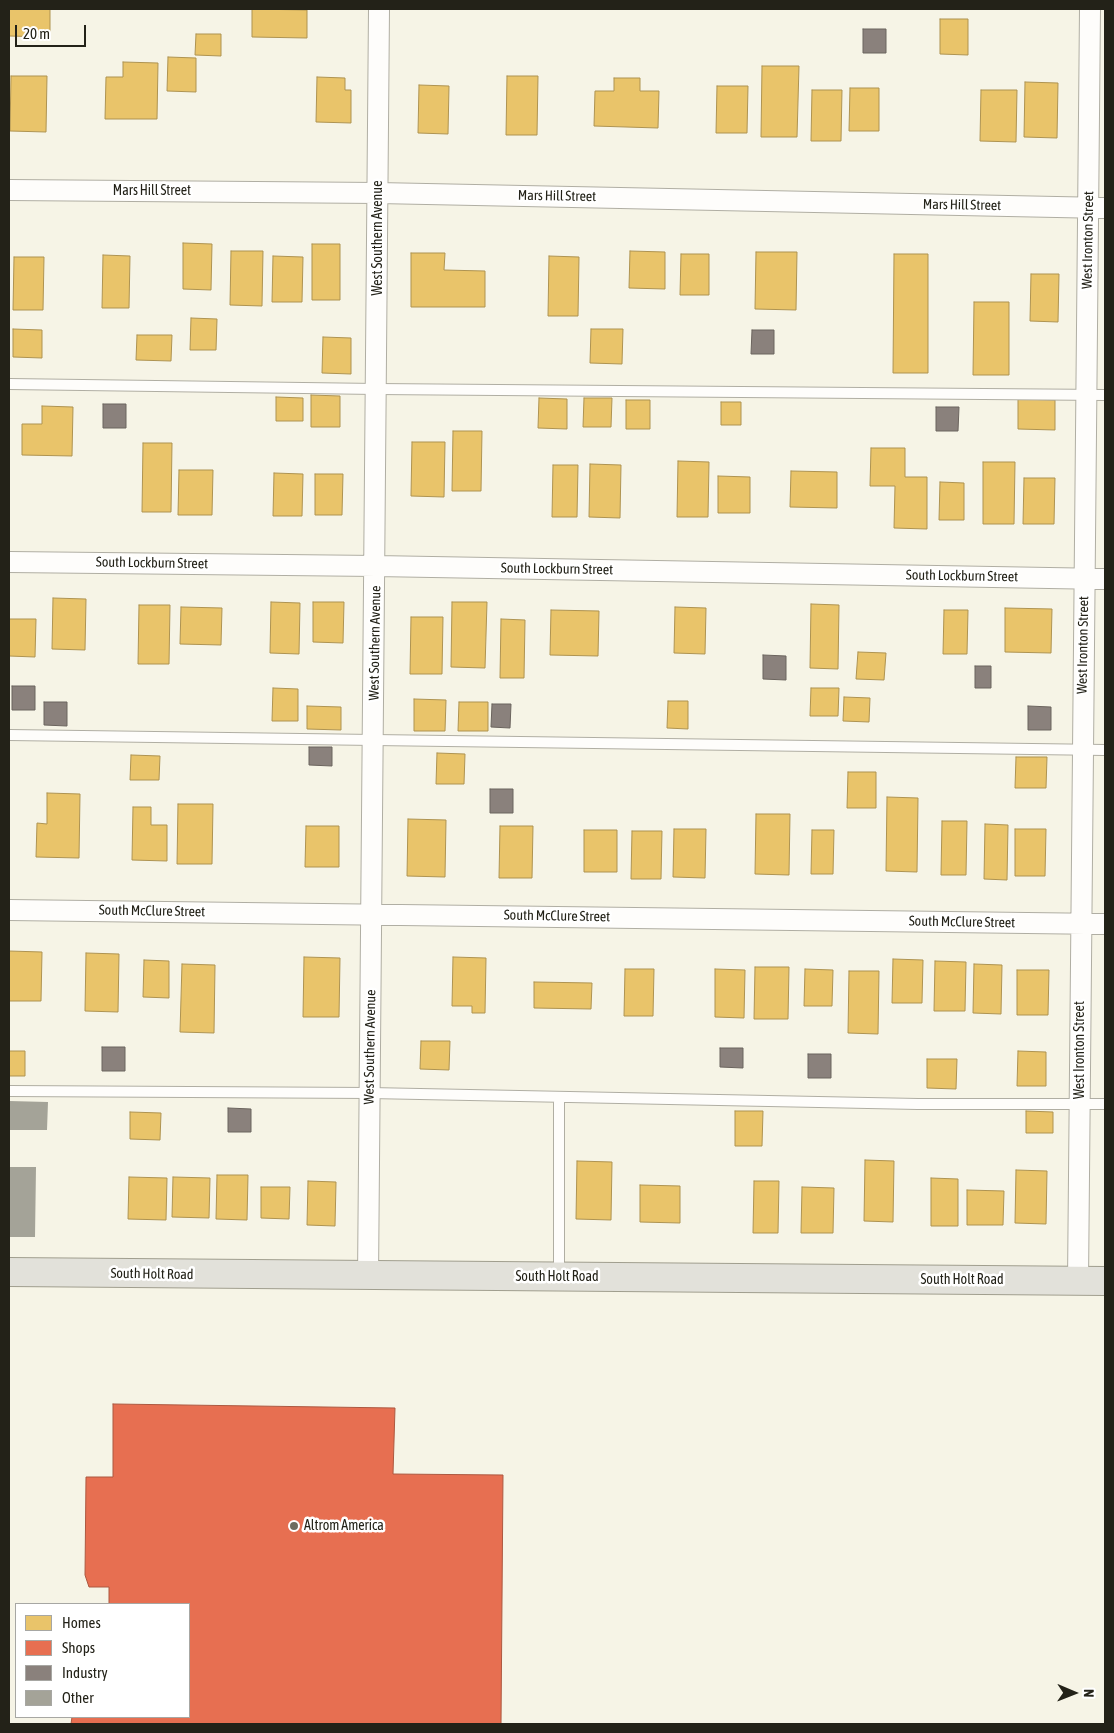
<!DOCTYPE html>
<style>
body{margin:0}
#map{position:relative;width:1114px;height:1733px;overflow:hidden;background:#f6f4e6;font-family:"Asap Condensed",sans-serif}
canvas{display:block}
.frame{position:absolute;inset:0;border:10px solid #232218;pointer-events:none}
.legend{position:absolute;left:15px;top:1603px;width:175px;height:115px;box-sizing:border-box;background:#fff;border:1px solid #a7a7a3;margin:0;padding:6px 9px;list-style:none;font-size:15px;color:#232218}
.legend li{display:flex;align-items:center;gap:10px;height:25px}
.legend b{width:25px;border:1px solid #a7a7a3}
.north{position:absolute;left:1049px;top:1668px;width:50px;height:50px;-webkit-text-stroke:4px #fff;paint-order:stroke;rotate:91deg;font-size:14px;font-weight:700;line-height:20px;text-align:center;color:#232218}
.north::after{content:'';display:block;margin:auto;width:18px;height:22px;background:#232218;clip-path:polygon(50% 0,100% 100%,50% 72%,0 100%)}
.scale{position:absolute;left:15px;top:25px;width:71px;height:22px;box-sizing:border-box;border:2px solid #232218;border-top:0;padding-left:6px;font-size:15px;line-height:18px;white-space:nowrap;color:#232218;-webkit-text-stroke:4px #fff;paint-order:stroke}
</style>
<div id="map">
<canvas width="1114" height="1733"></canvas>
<div class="frame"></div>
<ul class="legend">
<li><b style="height:14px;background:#e9c46a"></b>Homes</li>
<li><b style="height:14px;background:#e76f51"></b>Shops</li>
<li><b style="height:14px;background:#8a817c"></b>Industry</li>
<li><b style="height:14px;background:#a4a398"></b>Other</li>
</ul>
<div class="north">N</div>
<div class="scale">20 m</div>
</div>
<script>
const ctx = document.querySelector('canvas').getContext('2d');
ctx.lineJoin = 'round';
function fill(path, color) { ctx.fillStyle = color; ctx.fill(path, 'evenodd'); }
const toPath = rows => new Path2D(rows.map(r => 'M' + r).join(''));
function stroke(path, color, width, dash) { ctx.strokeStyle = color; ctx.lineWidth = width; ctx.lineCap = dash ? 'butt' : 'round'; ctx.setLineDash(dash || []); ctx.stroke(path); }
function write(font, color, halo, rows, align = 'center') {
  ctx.font = font + ' "Asap Condensed",sans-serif'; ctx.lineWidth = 5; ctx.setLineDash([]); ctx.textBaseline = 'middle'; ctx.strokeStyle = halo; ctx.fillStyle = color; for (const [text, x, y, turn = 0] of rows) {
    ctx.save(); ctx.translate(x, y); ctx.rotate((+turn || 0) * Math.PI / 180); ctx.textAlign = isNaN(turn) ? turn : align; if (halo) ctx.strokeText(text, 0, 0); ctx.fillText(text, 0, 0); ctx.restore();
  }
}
const homes = toPath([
 [9,9,50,9,50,37,9,36,9,9],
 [252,9,307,10,307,38,252,37,252,9],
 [940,19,968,19,968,55,940,54,940,19],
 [196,34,221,34,221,56,195,55,196,34],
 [168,57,196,58,196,92,167,91,168,57],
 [123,62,158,63,157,119,105,119,106,77,123,77,123,62],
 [762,66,799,66,797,137,761,137,762,66],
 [11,76,47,76,46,132,10,131,11,76],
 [507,76,538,76,537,135,506,135,507,76],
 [317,77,345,78,345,90,351,90,351,123,316,122,317,77],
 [614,78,640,78,640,91,659,91,658,128,594,126,595,91,614,91,614,78],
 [1025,82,1058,83,1057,138,1024,137,1025,82],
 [419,85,449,86,448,134,418,133,419,85],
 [717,86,748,86,747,133,716,133,717,86],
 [850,88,879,88,879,131,849,131,850,88],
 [812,90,842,90,841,141,811,141,812,90],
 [981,90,1017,90,1016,142,980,141,981,90],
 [183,243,212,244,211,290,183,289,183,243],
 [312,244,340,244,340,300,312,300,312,244],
 [231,251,263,251,262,306,230,305,231,251],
 [630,251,665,252,665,289,629,288,630,251],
 [756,252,797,252,796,310,755,309,756,252],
 [411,253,445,253,444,270,485,271,485,307,411,307,411,253],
 [681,254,709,254,709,295,680,295,681,254],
 [894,254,928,254,928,373,893,373,894,254],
 [103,255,130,256,129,308,102,308,103,255],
 [273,256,303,257,302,302,272,302,273,256],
 [549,256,579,257,578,316,548,316,549,256],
 [14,257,44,257,43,310,13,310,14,257],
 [1031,274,1059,274,1058,322,1030,321,1031,274],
 [974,302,1009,302,1009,375,973,375,974,302],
 [191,318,217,319,216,350,190,350,191,318],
 [13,329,42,330,42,358,13,357,13,329],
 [591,329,623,329,622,364,590,363,591,329],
 [137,335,172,335,171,361,136,360,137,335],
 [323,337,351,338,351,374,322,373,323,337],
 [311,395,340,396,340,427,311,427,311,395],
 [276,397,303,398,303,421,276,421,276,397],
 [539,398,567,399,567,429,538,428,539,398],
 [584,398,612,398,611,427,583,427,584,398],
 [1018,399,1055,400,1055,430,1018,429,1018,399],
 [626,400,650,400,650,429,626,429,626,400],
 [721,402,741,402,741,425,721,425,721,402],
 [42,406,73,407,72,456,22,455,22,424,42,424,42,406],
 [453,431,482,431,481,491,452,491,453,431],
 [412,442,445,442,444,497,411,496,412,442],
 [143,443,172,443,171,512,142,512,143,443],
 [871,448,905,448,905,477,927,477,927,529,894,528,895,486,870,486,871,448],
 [678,461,709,462,708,517,677,517,678,461],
 [983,462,1015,462,1014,524,983,524,983,462],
 [590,464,621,465,620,518,589,517,590,464],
 [553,465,578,465,577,517,552,517,553,465],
 [179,470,213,470,212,515,178,515,179,470],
 [791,471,837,472,837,508,790,507,791,471],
 [274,473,303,474,302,516,273,516,274,473],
 [315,474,343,474,342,515,315,515,315,474],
 [718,476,750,477,750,513,718,513,718,476],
 [1024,478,1055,478,1054,524,1023,524,1024,478],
 [940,482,964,483,964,520,939,520,940,482],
 [53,598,86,599,85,650,52,649,53,598],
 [271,602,300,603,299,654,270,653,271,602],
 [313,602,344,602,343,643,313,642,313,602],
 [452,602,487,602,485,668,451,667,452,602],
 [811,604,839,605,838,669,810,668,811,604],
 [139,605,170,605,169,664,138,664,139,605],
 [181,607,222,608,221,645,180,644,181,607],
 [675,607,706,608,705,654,674,653,675,607],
 [1005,608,1052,609,1051,653,1005,652,1005,608],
 [551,610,599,611,598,656,550,655,551,610],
 [944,610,968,610,967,654,943,654,944,610],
 [411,617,443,617,442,674,410,674,411,617],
 [9,619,36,619,35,657,9,656,9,619],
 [501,619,525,620,524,678,500,678,501,619],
 [858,652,886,653,884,680,856,679,858,652],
 [273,688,298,689,298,721,272,721,273,688],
 [811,688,839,688,838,716,810,716,811,688],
 [844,697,870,698,869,722,843,721,844,697],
 [414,699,446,700,445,731,414,731,414,699],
 [668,701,688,701,688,729,667,728,668,701],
 [459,702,488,702,488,731,458,731,459,702],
 [307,706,341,707,341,730,307,729,307,706],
 [437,753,465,754,464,784,436,784,437,753],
 [131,755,160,756,159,780,130,780,131,755],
 [1016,757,1047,757,1046,788,1015,788,1016,757],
 [848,772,876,772,876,808,847,808,848,772],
 [47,793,80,794,79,858,36,857,37,823,47,824,47,793],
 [887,797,918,798,917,872,886,871,887,797],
 [178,804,213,804,212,864,177,864,178,804],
 [133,807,151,807,151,825,167,825,167,861,132,860,133,807],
 [756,814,790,814,789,875,755,874,756,814],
 [408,819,446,820,445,877,407,876,408,819],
 [942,821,967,821,966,875,941,875,942,821],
 [985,824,1008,825,1007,880,984,879,985,824],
 [306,826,339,826,339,867,305,867,306,826],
 [500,826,533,826,532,878,499,878,500,826],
 [674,829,706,829,705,878,673,877,674,829],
 [1015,829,1046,829,1045,876,1015,876,1015,829],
 [584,830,617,830,617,872,584,872,584,830],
 [812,830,834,830,833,874,811,874,812,830],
 [632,831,662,831,661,879,631,879,632,831],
 [9,951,42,952,41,1001,9,1001,9,951],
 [86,953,119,954,118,1012,85,1011,86,953],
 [304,957,340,958,339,1017,303,1017,304,957],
 [453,957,486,958,485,1013,472,1013,472,1006,452,1006,453,957],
 [893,959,923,960,922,1003,892,1003,893,959],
 [144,960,169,961,169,998,143,997,144,960],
 [935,961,966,962,965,1011,934,1011,935,961],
 [182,964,215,965,214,1033,180,1032,182,964],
 [974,964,1002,965,1001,1014,973,1013,974,964],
 [755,967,789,967,788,1019,754,1019,755,967],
 [625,969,654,969,653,1016,624,1016,625,969],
 [715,969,745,970,744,1018,715,1017,715,969],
 [805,969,833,970,832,1006,804,1006,805,969],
 [1017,970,1049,970,1048,1015,1017,1015,1017,970],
 [849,971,879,971,878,1034,848,1033,849,971],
 [534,982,592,983,591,1009,534,1008,534,982],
 [421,1041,450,1041,449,1070,420,1069,421,1041],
 [9,1051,25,1051,25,1076,9,1076,9,1051],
 [1018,1051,1046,1052,1046,1086,1017,1086,1018,1051],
 [927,1059,957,1059,956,1089,927,1088,927,1059],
 [735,1111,763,1111,762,1146,735,1146,735,1111],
 [1026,1111,1053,1112,1053,1133,1026,1133,1026,1111],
 [130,1112,161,1113,160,1140,130,1139,130,1112],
 [865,1160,894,1161,893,1222,864,1221,865,1160],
 [577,1161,612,1162,611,1220,576,1219,577,1161],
 [1016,1170,1047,1171,1046,1224,1015,1223,1016,1170],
 [217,1175,248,1175,247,1220,216,1219,217,1175],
 [129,1177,167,1178,166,1220,128,1219,129,1177],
 [173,1177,210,1178,209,1218,172,1217,173,1177],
 [931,1178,958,1179,958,1226,931,1226,931,1178],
 [308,1181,336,1182,335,1226,307,1225,308,1181],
 [754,1181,779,1181,778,1233,753,1233,754,1181],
 [640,1185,680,1186,680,1223,640,1222,640,1185],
 [261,1187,290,1187,289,1219,261,1218,261,1187],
 [802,1187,834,1188,833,1233,801,1233,802,1187],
 [967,1190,1004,1191,1003,1225,967,1225,967,1190]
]);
const shops = toPath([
 [113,1404,395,1408,393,1474,503,1475,501,1724,71,1724,72,1717,189,1717,189,1604,109,1604,109,1587,89,1587,85,1575,86,1477,113,1477,113,1404]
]);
const industry = toPath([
 [863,29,886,29,886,53,863,53,863,29],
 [752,330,774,330,774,354,751,354,752,330],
 [103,404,126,404,126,428,103,428,103,404],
 [936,407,959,407,958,431,936,431,936,407],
 [763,655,786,656,786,680,763,679,763,655],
 [975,666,991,666,991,688,975,688,975,666],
 [12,686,35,686,35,710,12,710,12,686],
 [44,702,67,702,67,726,44,725,44,702],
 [492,704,511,704,510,728,491,727,492,704],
 [1028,706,1051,707,1051,730,1028,730,1028,706],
 [309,747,332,747,332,766,309,765,309,747],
 [490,789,513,789,513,813,490,813,490,789],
 [102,1047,125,1047,125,1071,102,1071,102,1047],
 [720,1048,743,1048,743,1068,720,1067,720,1048],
 [808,1054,831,1054,831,1078,808,1078,808,1054],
 [228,1108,251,1109,251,1132,228,1132,228,1108]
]);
const building = toPath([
 [9,1101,48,1102,47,1130,9,1130],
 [9,1167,36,1167,35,1237,9,1237]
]);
const service = toPath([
 [9,384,377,389,1105,395],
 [9,735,1105,750],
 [9,1091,370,1093,918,1104,1105,1104],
 [559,1097,559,1276]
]);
const minor = toPath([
 [9,190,378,193,1105,208],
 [9,562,376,566,1105,579],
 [9,910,1105,924],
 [368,1276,379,9],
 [1078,1281,1090,9]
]);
const primary = toPath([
 [9,1272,1105,1281]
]);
const markers = [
 [294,1526,5,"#6d6c60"]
];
const streetNames = [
 ["Mars Hill Street",152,191],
 ["Mars Hill Street",557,196,1],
 ["Mars Hill Street",962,205,1],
 ["West Southern Avenue",378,238,-90],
 ["West Ironton Street",1088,240,-89],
 ["South Lockburn Street",152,563,1],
 ["South Lockburn Street",557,569,1],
 ["South Lockburn Street",962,576,1],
 ["West Southern Avenue",375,643,-89],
 ["West Ironton Street",1083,645,-89],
 ["South McClure Street",152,911,1],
 ["South McClure Street",557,916,1],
 ["South McClure Street",962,922,1],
 ["West Southern Avenue",370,1047,-89],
 ["West Ironton Street",1080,1050,-90],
 ["South Holt Road",152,1274,1],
 ["South Holt Road",557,1277],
 ["South Holt Road",962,1280]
];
const poiNames = [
 ["Altrom America",304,1526]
];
fill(homes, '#e9c46a');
stroke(homes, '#ae9351', 1);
fill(shops, '#e76f51');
stroke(shops, '#ac5840', 1);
fill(industry, '#8a817c');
stroke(industry, '#6b645e', 1);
fill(building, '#a4a398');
stroke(service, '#b0aea3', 12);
stroke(minor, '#b0aea3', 22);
stroke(primary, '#a09e8e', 30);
stroke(service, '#fefdfb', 10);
stroke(minor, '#fefdfb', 20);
stroke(primary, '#e2e1da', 28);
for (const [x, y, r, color] of markers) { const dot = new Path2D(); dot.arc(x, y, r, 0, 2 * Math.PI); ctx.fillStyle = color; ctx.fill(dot); stroke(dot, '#fff', 2); }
write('14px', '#232218', '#fff', streetNames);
write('14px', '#232218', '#fff', poiNames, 'left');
</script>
